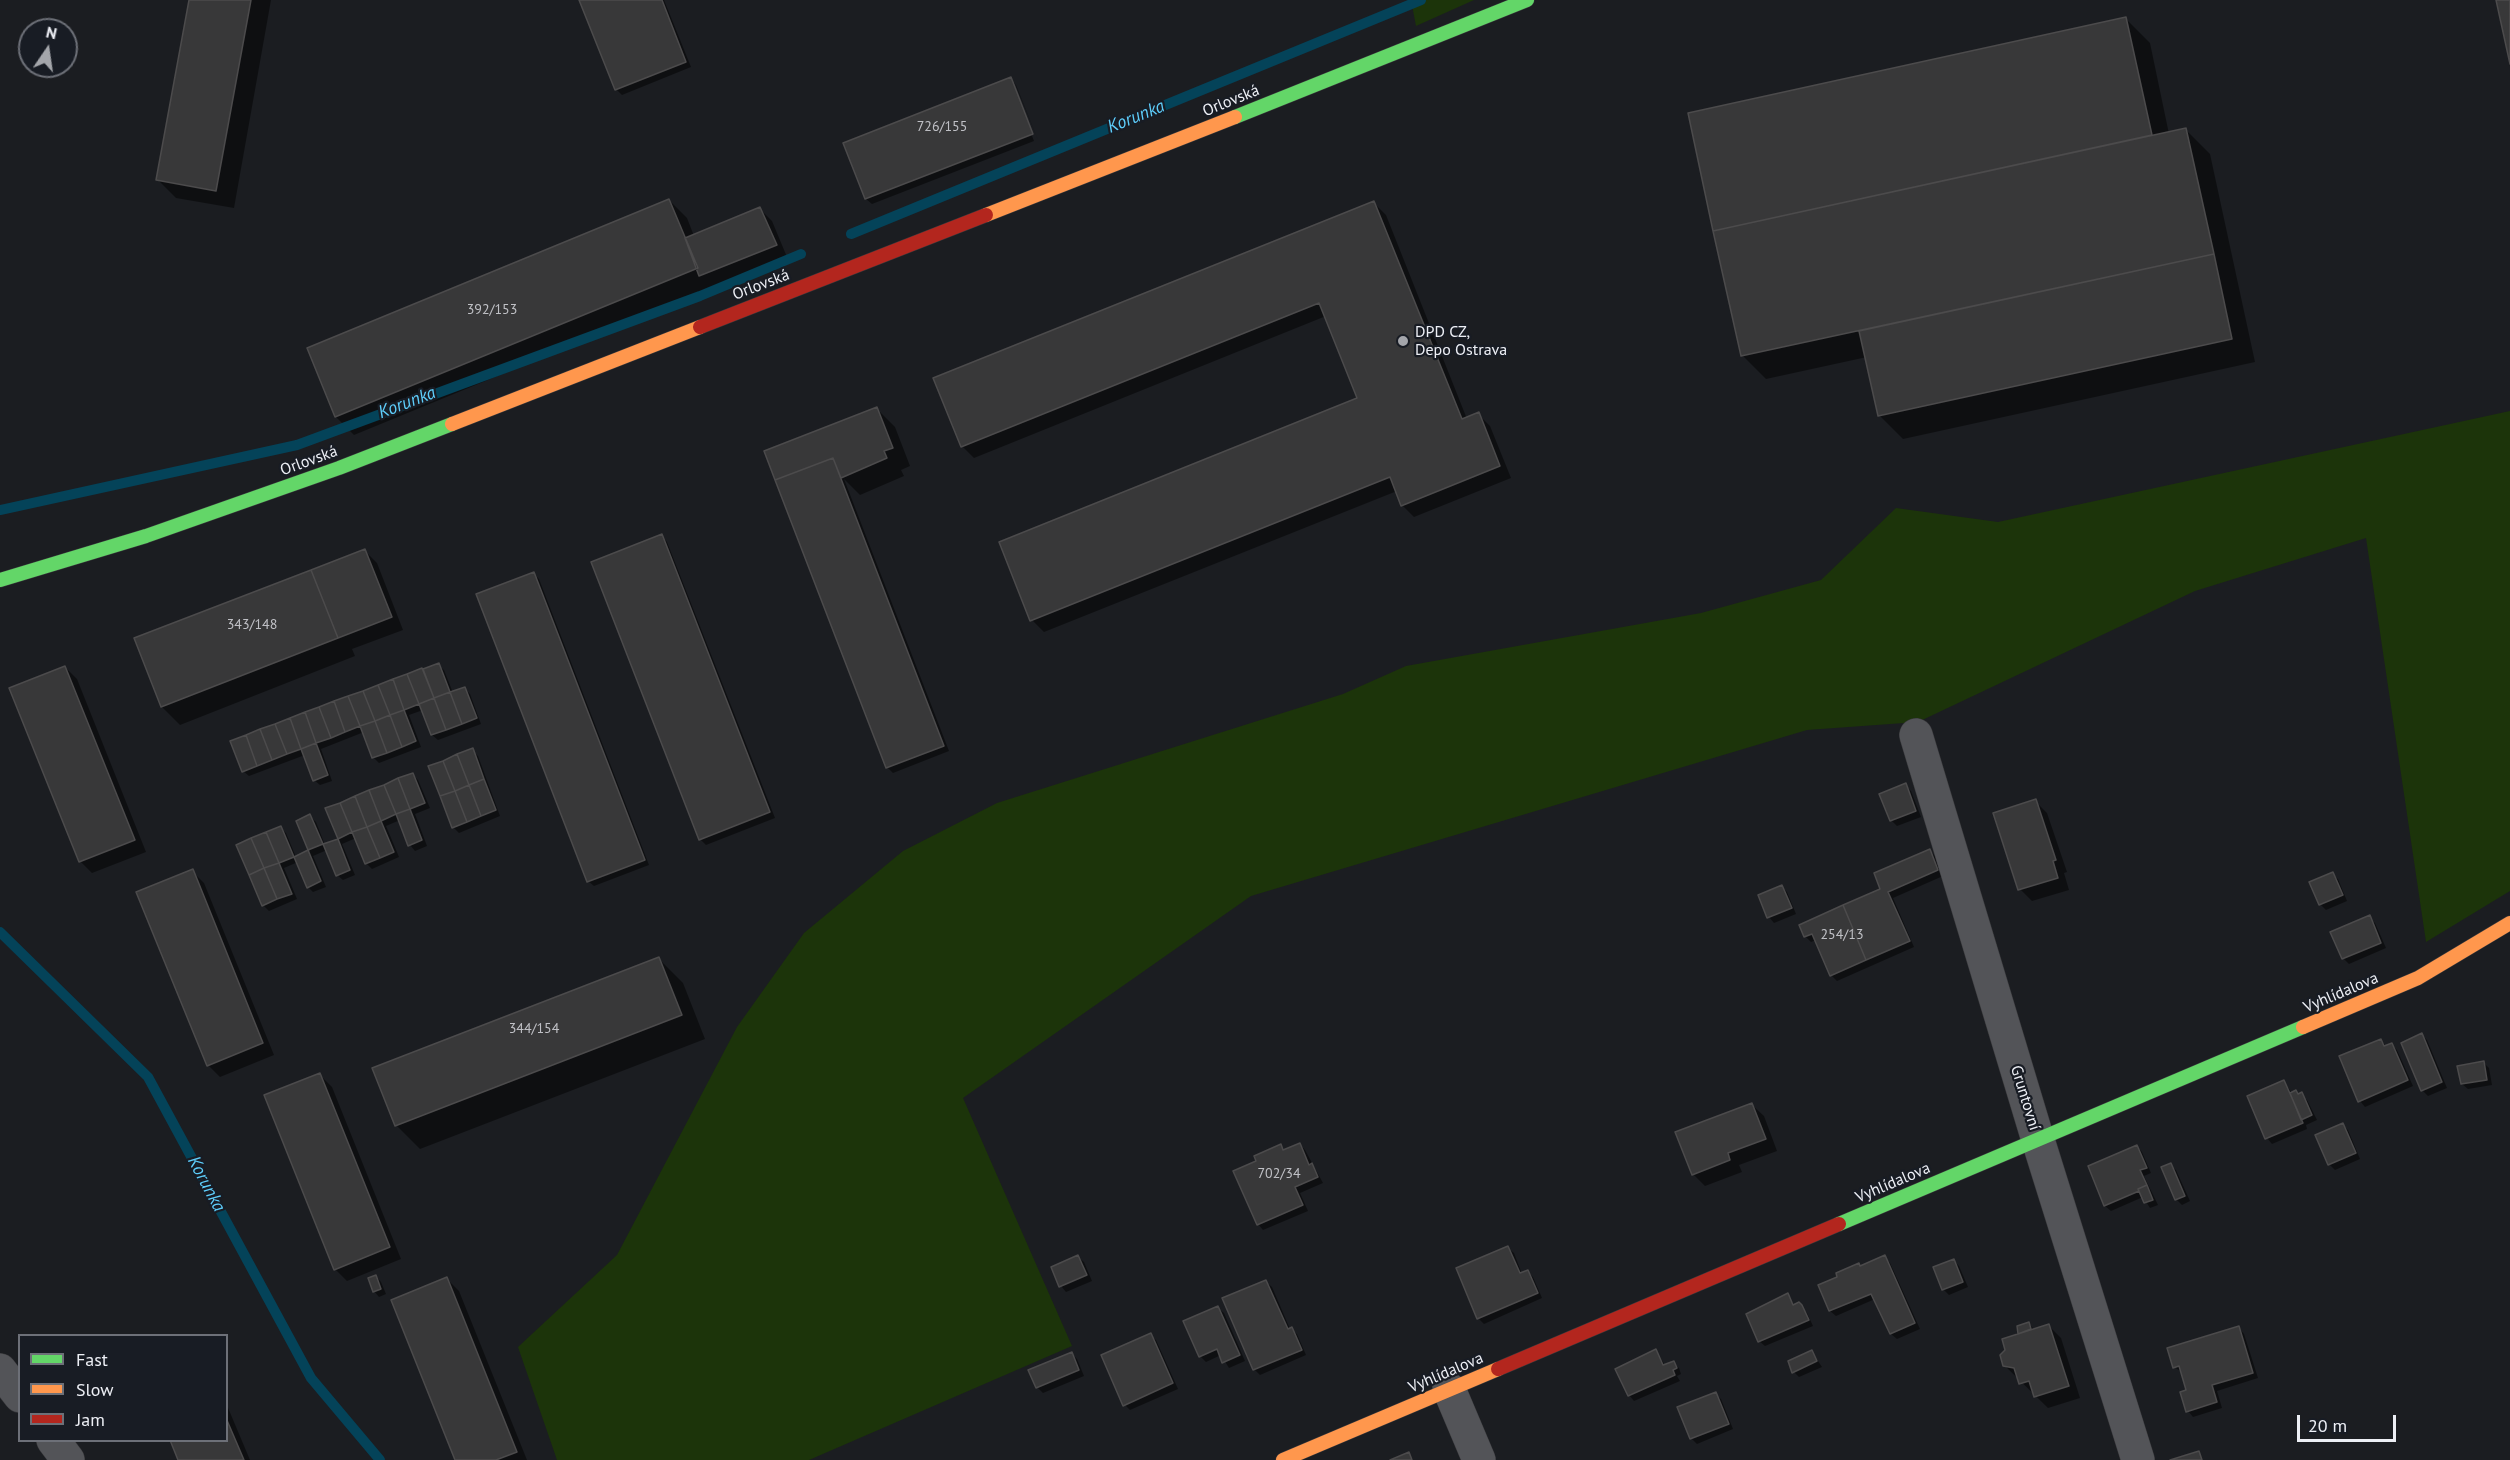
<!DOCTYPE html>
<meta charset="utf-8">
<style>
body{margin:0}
#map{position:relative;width:2510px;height:1460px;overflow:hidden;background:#1b1d21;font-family:"PT Sans",sans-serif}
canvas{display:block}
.legend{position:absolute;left:18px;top:1334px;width:210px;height:108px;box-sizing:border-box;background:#181c24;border:2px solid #6d7078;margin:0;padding:8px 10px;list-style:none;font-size:18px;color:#edeff5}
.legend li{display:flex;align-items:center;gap:12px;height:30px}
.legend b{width:30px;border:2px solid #6d7078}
.north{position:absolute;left:18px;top:18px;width:60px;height:60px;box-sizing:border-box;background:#181c24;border:2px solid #6d7078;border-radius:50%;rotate:13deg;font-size:16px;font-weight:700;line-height:24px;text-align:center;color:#edeff5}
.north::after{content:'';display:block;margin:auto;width:21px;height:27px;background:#a4a6ab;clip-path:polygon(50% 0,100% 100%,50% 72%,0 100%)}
.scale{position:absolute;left:2297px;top:1415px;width:99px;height:27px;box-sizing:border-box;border:3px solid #edeff5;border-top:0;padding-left:8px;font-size:18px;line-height:21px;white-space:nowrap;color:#edeff5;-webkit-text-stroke:4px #181c24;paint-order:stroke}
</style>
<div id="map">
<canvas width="2510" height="1460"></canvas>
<ul class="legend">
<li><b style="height:8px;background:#63d668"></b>Fast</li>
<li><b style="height:8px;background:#ff974d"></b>Slow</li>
<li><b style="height:8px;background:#b3261e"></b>Jam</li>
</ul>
<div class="north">N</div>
<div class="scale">20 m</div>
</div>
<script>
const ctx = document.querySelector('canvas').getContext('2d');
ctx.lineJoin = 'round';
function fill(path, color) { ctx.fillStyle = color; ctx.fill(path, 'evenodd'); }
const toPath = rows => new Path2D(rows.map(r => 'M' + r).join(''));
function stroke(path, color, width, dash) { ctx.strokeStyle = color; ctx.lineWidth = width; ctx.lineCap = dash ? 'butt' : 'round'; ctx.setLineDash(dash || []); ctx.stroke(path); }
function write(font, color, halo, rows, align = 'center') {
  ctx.font = font + ' "PT Sans",sans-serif'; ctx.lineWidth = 4.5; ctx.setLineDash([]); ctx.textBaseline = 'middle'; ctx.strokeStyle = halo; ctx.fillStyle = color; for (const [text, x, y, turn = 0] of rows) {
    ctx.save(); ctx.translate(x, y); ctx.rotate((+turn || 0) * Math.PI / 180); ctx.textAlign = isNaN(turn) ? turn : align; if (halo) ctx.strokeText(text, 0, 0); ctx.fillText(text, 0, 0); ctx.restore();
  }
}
const green = toPath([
 [1411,0,1474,0,1416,26],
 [2510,411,2510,891,2426,942,2366,538,2195,591,1918,722,1807,730,1251,896,963,1098,1072,1346,809,1460,557,1460,518,1347,617,1255,737,1027,804,933,903,851,997,803,1343,694,1406,666,1701,613,1821,580,1896,508,1998,522]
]);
const shadow = toPath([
 [190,0,271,0,234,208,176,198,158,180],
 [581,0,664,0,691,67,622,95,616,89],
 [2126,19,2150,43,2169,134,2186,130,2210,154,2255,362,1903,439,1879,415,1867,357,1766,379,1742,355,1689,114],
 [1011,79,1016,85,1038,140,1015,84,1012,84,1034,141,872,204,866,199,845,144],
 [669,200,687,218,694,236,760,209,772,221,787,257,354,435,336,417,309,349],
 [1374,203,1386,215,1467,419,1478,414,1490,426,1511,478,1414,517,1402,505,1397,491,1044,632,1032,620,1359,399,1326,316,974,458,962,446],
 [877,409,895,427,910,466,901,470,904,476,860,495,844,479,949,751,893,773,887,767,766,452],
 [662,536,667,542,775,818,706,845,700,839],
 [365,551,377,563,403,630,352,649,355,656,180,725,162,707,136,639],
 [534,574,539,579,649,865,594,886,588,881],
 [438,665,444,670,453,693,464,688,470,694,481,724,438,740,432,735,423,710,409,715,421,747,379,763,373,757,364,732,321,749,332,781,320,785,314,780,305,755,249,776,243,771,232,742],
 [65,667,77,679,146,852,92,873,80,861],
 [472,750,478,756,500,816,459,833,453,827],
 [413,775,418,780,430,808,415,814,427,846,415,851,410,845,400,820,386,826,399,857,372,869,366,863,356,838,342,844,355,875,343,880,337,875,327,850,313,856,326,887,313,892,308,887,298,862,284,868,297,899,269,911,263,905,281,828,286,833,296,857,310,851,298,821,310,816,316,822,325,845,339,839,327,809],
 [1905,785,1911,791,1921,817,1897,826,1891,820],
 [2035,801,2047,813,2067,872,2064,873,2069,890,2032,901,2020,889,1995,814],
 [1930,851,1935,856,1943,876,1893,898,1914,947,1837,981,1831,975,1816,940,1811,942,1806,937,1801,926,1882,890],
 [192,871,204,883,274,1055,220,1077,208,1065],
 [2332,874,2338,879,2347,901,2326,910,2320,904],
 [1782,887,1787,892,1796,914,1774,923,1769,917,1760,896],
 [2369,917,2375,923,2386,948,2349,964,2343,958],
 [659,959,683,983,705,1039,420,1149,396,1125],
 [2422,1035,2427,1040,2447,1088,2428,1096,2422,1090],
 [2381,1040,2387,1047,2392,1045,2397,1050,2413,1086,2365,1107,2360,1101],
 [2483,1062,2489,1068,2492,1085,2468,1089,2462,1084],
 [320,1075,332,1087,401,1259,347,1281,335,1269],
 [2284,1082,2292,1093,2295,1091,2307,1100,2317,1120,2306,1125,2307,1129,2272,1144,2267,1138,2249,1097],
 [1752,1105,1764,1116,1777,1151,1739,1165,1742,1172,1705,1186,1693,1174],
 [2343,1125,2348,1130,2360,1159,2335,1170,2329,1164],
 [1300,1144,1305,1150,1323,1183,1300,1193,1308,1211,1263,1230,1258,1224,1258,1162,1280,1146,1285,1151],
 [2137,1146,2142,1152,2151,1173,2144,1176,2158,1205,2150,1208,2143,1197,2111,1211,2105,1206],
 [2170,1165,2176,1170,2190,1201,2182,1205,2176,1199],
 [1508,1248,1514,1253,1522,1274,1528,1272,1533,1277,1542,1298,1484,1324,1478,1318],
 [1078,1257,1084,1262,1092,1281,1066,1292,1061,1286],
 [1884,1257,1890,1263,1920,1329,1897,1339,1891,1334,1875,1299,1836,1316,1830,1311,1820,1286],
 [1954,1261,1959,1266,1968,1287,1949,1295,1944,1290,1935,1268],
 [376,1276,381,1282,386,1294,379,1297,374,1291],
 [447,1279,459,1291,527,1460,457,1460],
 [1266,1282,1272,1287,1290,1329,1297,1334,1306,1355,1260,1375,1254,1369],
 [1787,1295,1795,1306,1799,1304,1807,1313,1813,1326,1765,1346,1759,1341],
 [1218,1308,1224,1313,1245,1361,1229,1368,1221,1355,1206,1362,1200,1356],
 [2029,1324,2035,1330,2049,1326,2061,1338,2080,1398,2048,1408,2004,1365,2007,1350,2020,1335,2018,1327],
 [2239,1328,2244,1334,2258,1378,2217,1391,2222,1408,2193,1417,2188,1411,2188,1391,2182,1372,2174,1367],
 [1150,1335,1156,1340,1178,1389,1130,1410,1125,1405],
 [1656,1351,1665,1365,1673,1363,1679,1368,1681,1374,1677,1376,1680,1381,1634,1401,1629,1395],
 [1812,1352,1822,1367,1799,1377,1794,1372],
 [1071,1353,1077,1359,1084,1376,1043,1393,1037,1387],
 [1715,1394,1721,1399,1733,1429,1697,1444,1691,1438],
 [226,1403,250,1460,179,1460,226,1440]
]);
const stream = toPath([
 [851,234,1421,0],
 [0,510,297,445,700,296,801,254],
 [0,932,148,1077,311,1378,380,1460]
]);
const building = toPath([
 [189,0,251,0,216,191,156,180,189,0],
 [579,0,662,0,686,62,615,90,579,0],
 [2496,0,2510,0,2510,64,2496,0],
 [2126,17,2152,135,1713,231,1688,113,2126,17],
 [1011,77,1033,134,865,199,843,143,1011,77],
 [2186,128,2214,254,1741,356,1713,231,2186,128],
 [669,199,698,268,335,417,307,348,669,199],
 [1374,201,1462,419,1479,412,1500,466,1401,506,1390,477,1030,621,999,542,1357,398,1319,303,961,447,933,378,1374,201],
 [760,207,777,245,699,276,685,238,760,207],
 [2214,254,2232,339,1878,416,1859,331,2214,254],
 [877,407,893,448,884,451,887,458,841,478,833,458,775,480,764,451,877,407],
 [833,458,944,746,886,768,775,480,833,458],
 [662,534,770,812,699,840,591,562,662,534],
 [365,549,392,617,338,638,311,570,365,549],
 [311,570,338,638,161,707,134,638,311,570],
 [534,572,645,860,587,882,476,594,534,572],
 [439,663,450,692,434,698,423,669,439,663],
 [65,666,135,840,79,862,9,688,65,666],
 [422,668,434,698,419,704,407,674,422,668],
 [407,674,419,704,404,710,393,679,407,674],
 [393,679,404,710,390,715,378,685,393,679],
 [378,685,390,715,375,721,363,691,378,685],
 [465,687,477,718,462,724,450,692,465,687],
 [363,691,375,721,360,726,348,696,363,691],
 [450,692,462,724,446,730,434,698,450,692],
 [348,696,360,726,345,732,334,701,348,696],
 [434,698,446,730,431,735,419,704,434,698],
 [334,701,345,732,331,738,319,707,334,701],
 [319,707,331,738,316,743,305,712,319,707],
 [404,710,416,741,402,747,390,715,404,710],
 [305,712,316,743,301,749,290,718,305,712],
 [390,715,402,747,387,753,375,721,390,715],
 [290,718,301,749,287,754,275,724,290,718],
 [375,721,387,753,372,758,360,726,375,721],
 [275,724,287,754,272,760,260,729,275,724],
 [260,729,272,760,257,766,246,735,260,729],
 [246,735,257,766,242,772,230,741,246,735],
 [316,743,328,775,313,781,301,749,316,743],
 [473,748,484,779,469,785,457,754,473,748],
 [457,754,469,785,455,791,443,761,457,754],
 [443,761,455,791,440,796,428,766,443,761],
 [413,773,425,803,410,809,398,778,413,773],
 [398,778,410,809,396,814,384,785,398,778],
 [484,779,496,810,481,816,469,785,484,779],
 [1906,783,1916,811,1890,821,1879,794,1906,783],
 [384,785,396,814,381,821,369,790,384,785],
 [469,785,481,816,467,822,455,791,469,785],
 [369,790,381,821,367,827,355,796,369,790],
 [455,791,467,822,452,828,440,796,455,791],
 [355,796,367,827,352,832,340,803,355,796],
 [2036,799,2056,860,2053,861,2058,878,2018,890,1993,813,2036,799],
 [340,803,352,832,338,839,325,808,340,803],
 [410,809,422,840,408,846,396,814,410,809],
 [310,814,323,844,308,850,296,821,310,814],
 [381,821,394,852,380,858,367,827,381,821],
 [281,826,294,857,279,863,266,832,281,826],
 [367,827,380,858,365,864,352,832,367,827],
 [266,832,279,863,264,868,251,838,266,832],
 [251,838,264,868,249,875,236,845,251,838],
 [338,839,350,870,336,876,323,844,338,839],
 [1930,849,1938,870,1888,892,1910,941,1866,960,1843,905,1880,889,1874,873,1930,849],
 [308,850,321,881,307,888,294,857,308,850],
 [279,863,292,894,277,899,264,868,279,863],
 [264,868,277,899,262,906,249,875,264,868],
 [193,869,263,1043,207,1066,136,892,193,869],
 [2333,872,2343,895,2319,905,2309,882,2333,872],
 [1782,885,1792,908,1767,918,1758,895,1782,885],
 [1843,905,1866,960,1830,976,1812,934,1804,937,1799,925,1843,905],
 [2370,915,2381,943,2342,959,2330,932,2370,915],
 [659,957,682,1015,395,1126,372,1068,659,957],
 [2422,1033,2442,1082,2421,1091,2401,1043,2422,1033],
 [2381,1039,2384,1046,2392,1043,2408,1080,2358,1102,2339,1056,2381,1039],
 [2484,1061,2487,1080,2461,1084,2457,1066,2484,1061],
 [320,1073,390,1247,334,1270,264,1095,320,1073],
 [2284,1080,2303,1123,2265,1139,2247,1096,2284,1080],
 [2296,1090,2298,1094,2302,1092,2312,1115,2301,1120,2290,1093,2296,1090],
 [1752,1103,1766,1139,1728,1153,1730,1160,1692,1175,1675,1132,1752,1103],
 [2343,1123,2356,1153,2328,1165,2315,1135,2343,1123],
 [1300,1143,1309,1165,1312,1163,1318,1177,1295,1187,1303,1205,1257,1225,1233,1171,1256,1161,1254,1156,1281,1144,1283,1150,1300,1143],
 [2137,1145,2147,1168,2140,1170,2147,1185,2138,1189,2139,1191,2104,1206,2088,1166,2137,1145],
 [2171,1163,2185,1196,2175,1200,2161,1167,2171,1163],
 [2147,1185,2153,1200,2144,1203,2138,1189,2147,1185],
 [1508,1246,1520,1273,1528,1270,1538,1293,1477,1319,1456,1268,1508,1246],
 [1078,1255,1087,1275,1059,1287,1051,1267,1078,1255],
 [1885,1255,1915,1323,1890,1334,1871,1294,1829,1311,1818,1285,1837,1277,1836,1273,1859,1263,1860,1266,1885,1255],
 [1954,1259,1963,1282,1942,1290,1933,1267,1954,1259],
 [376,1275,381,1289,373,1292,368,1278,376,1275],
 [447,1277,517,1452,496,1460,455,1460,391,1300,447,1277],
 [1266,1280,1288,1329,1292,1327,1302,1350,1253,1370,1222,1298,1266,1280],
 [1788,1293,1793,1305,1799,1302,1802,1305,1809,1320,1758,1342,1746,1314,1788,1293],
 [1218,1306,1240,1355,1222,1363,1217,1349,1199,1357,1183,1321,1218,1306],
 [2029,1322,2031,1329,2018,1334,2017,1326,2029,1322],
 [2049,1324,2069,1386,2034,1397,2029,1381,2019,1384,2014,1368,2003,1366,2000,1355,2005,1350,2002,1339,2049,1324],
 [2239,1326,2253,1373,2212,1385,2217,1402,2186,1412,2180,1392,2186,1390,2179,1366,2173,1368,2167,1348,2239,1326],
 [1151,1333,1173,1383,1123,1406,1101,1355,1151,1333],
 [1656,1349,1663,1365,1674,1361,1677,1368,1673,1370,1675,1375,1628,1396,1615,1369,1656,1349],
 [1812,1350,1817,1361,1792,1373,1788,1361,1812,1350],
 [1072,1352,1079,1370,1036,1388,1028,1370,1072,1352],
 [1716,1392,1729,1424,1690,1439,1677,1407,1716,1392],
 [226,1418,244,1460,178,1460,170,1440,226,1440,226,1418],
 [2199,1451,2202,1460,2170,1460,2199,1451],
 [1409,1452,1412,1460,1390,1460,1409,1452]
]);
const street = toPath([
 [1916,735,2038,1140,2138,1460],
 [0,1370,20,1396],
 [1449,1389,1479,1460],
 [53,1440,68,1460]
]);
const fast = toPath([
 [1235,117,1527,0],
 [0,580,146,536,339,468,452,424],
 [1839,1224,2303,1027]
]);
const slow = toPath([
 [986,215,1235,117],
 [452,424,700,327],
 [2303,1027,2418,978,2510,923],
 [1283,1460,1498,1369]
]);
const jam = toPath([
 [700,327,986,215],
 [1498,1369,1839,1224]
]);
const markers = [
 [1403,341,6,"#a4a6ab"]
];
const numberNames = [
 ["726/155",942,127],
 ["392/153",492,310],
 ["343/148",252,625],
 ["254/13",1842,935],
 ["344/154",534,1029],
 ["702/34",1279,1174]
];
const streetNames = [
 ["Orlovská",1231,101,-22],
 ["Orlovská",761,285,-21],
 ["Orlovská",309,461,-20],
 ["Vyhlídalova",2341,993,-23],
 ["Gruntovní",2025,1098,73],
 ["Vyhlídalova",1893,1183,-23],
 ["Vyhlídalova",1446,1373,-23]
];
const poiNames = [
 ["DPD CZ,",1415,332],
 ["Depo Ostrava",1415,350]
];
const waterNames = [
 ["Korunka",1136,117,-22],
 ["Korunka",407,403,-21],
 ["Korunka",206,1184,62]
];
fill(green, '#1c340a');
fill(shadow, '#0007');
stroke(stream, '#044359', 10);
fill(building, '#383839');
stroke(building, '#4c4b4c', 1.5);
stroke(street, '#39393c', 34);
stroke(fast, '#39393c', 15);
stroke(slow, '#39393c', 15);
stroke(jam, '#39393c', 15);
stroke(street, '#535458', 33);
stroke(fast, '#63d668', 14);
stroke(slow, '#ff974d', 14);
stroke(jam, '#b3261e', 14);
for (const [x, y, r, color] of markers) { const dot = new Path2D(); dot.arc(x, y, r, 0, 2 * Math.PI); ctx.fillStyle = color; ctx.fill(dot); stroke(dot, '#181c24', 2); }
write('14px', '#c0c1c6', null, numberNames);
write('16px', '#edeff5', '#181c24', streetNames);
write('16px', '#edeff5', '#181c24', poiNames, 'left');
write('italic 18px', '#5ecefb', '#181c24', waterNames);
</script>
